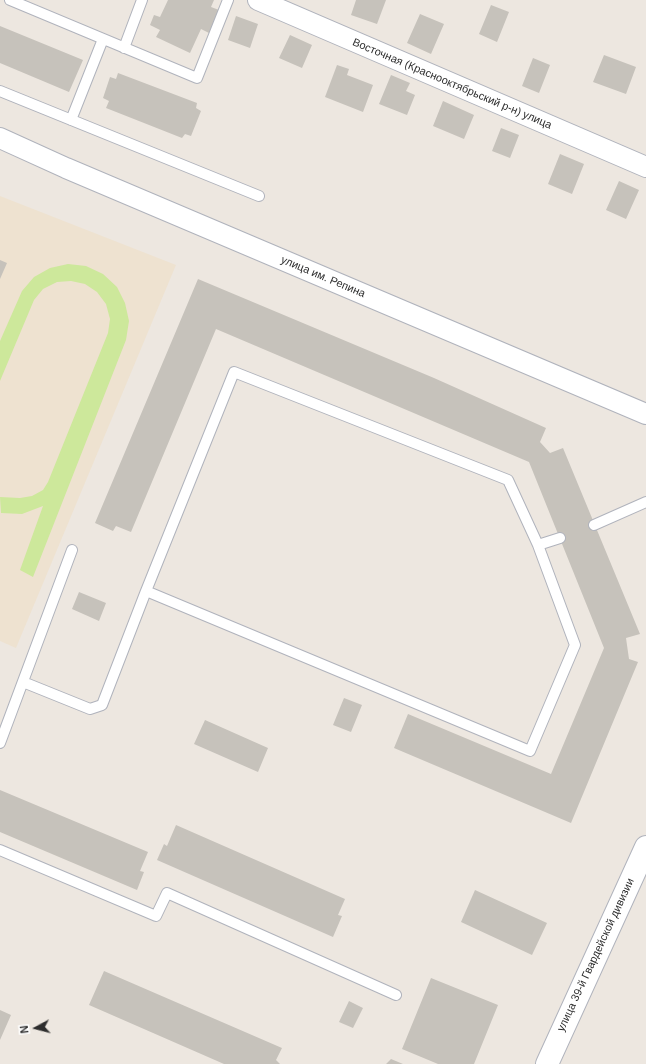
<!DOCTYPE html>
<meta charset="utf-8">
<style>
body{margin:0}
#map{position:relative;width:646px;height:1064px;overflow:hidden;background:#ede7e0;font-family:Helvetica,sans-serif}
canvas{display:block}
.north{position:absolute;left:16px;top:1008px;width:40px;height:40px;-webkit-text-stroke:3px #fff;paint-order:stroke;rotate:263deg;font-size:11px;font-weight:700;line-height:16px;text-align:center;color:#2d2d2d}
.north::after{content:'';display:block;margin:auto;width:14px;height:18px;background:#2d2d2d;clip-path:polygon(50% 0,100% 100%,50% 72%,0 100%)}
</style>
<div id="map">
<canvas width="646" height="1064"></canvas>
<div class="north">N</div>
</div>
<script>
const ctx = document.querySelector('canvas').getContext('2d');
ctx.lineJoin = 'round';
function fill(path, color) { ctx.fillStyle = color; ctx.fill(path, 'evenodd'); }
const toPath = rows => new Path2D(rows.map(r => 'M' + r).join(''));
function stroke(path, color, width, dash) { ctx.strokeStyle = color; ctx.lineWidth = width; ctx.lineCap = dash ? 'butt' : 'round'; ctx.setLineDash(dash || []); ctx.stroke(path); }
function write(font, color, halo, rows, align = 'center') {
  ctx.font = font + ' Helvetica,sans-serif'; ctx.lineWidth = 4; ctx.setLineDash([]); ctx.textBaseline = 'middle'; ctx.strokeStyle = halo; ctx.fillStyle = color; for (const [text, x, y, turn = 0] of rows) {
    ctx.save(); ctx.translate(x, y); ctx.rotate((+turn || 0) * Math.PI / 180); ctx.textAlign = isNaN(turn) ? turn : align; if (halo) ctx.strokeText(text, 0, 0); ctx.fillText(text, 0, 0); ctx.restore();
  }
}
const education = toPath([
 [0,196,176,265,16,648,0,641]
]);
const pitch = toPath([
 [68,264,86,266,103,274,117,287,125,303,129,321,126,340,33,577,20,570,43,506,22,514,1,513,0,497,20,498,32,496,43,490,48,482,108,333,110,319,106,304,97,292,85,284,71,281,57,282,43,289,34,300,0,381,0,341,22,291,34,277,50,268]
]);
const building = toPath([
 [168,0,214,0,211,7,219,10,209,33,201,29,190,53,156,37,160,30,150,25,154,15,160,17],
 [356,0,386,0,377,24,351,15],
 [491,5,509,12,497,42,479,34],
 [420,14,444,24,431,54,407,43],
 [236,16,258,24,250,48,228,40],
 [0,26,83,60,69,92,0,63],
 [290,35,312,45,302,68,279,58],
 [604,55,636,67,626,94,593,82],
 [533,58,550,65,539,93,522,86],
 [337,65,349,69,347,75,373,85,363,112,325,97],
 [118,73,197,103,196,108,201,111,191,136,185,134,182,138,106,108,109,101,103,98,110,77,116,79],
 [391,75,410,83,406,91,415,95,407,115,379,104],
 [443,101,474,115,464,139,433,126],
 [501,128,519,135,510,158,492,151],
 [560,154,584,164,572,194,548,184],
 [619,181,639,190,626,219,606,210],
 [0,260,7,263,0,279],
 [198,279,434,378,546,428,540,442,550,453,563,448,640,634,626,638,629,659,638,662,571,823,394,748,408,714,551,774,604,648,529,462,216,329,131,532,116,526,113,531,95,523],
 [79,592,106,603,99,621,72,609],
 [344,698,362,705,351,732,333,725],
 [205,720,268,748,258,772,194,744],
 [0,790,148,852,140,871,144,872,137,890,0,832],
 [176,825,345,899,338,915,342,916,333,937,157,860,164,844,167,846],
 [475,890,547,923,532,955,461,922],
 [104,971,282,1048,276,1060,280,1064,224,1064,89,1005],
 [431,978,498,1005,474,1064,438,1064,402,1049],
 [349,1001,363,1008,353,1028,339,1022],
 [0,1010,11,1015,0,1040],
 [391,1059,403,1064,386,1064]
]);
const service = toPath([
 [10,0,197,78,228,0],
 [124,48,142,0],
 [0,91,259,196],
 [71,120,103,39],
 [594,525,646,502],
 [538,545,508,480,234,372,146,591,530,751,575,645,538,545,560,538],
 [23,682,90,709,102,705,146,591],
 [0,743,72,550],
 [0,850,156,916,167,893,396,995]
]);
const minor = toPath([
 [258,0,646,167],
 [0,138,66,168,646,414]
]);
const secondary = toPath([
 [547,1064,646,847]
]);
const streetNames = [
 ["Восточная (Краснооктябрьский р-н) улица",452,84,23],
 ["улица им. Репина",323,277,23],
 ["улица 39-й Гвардейской дивизии",596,955,-65]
];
fill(education, '#eee2d0');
fill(pitch, '#cde89b');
fill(building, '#c6c2bb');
stroke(service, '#b0b3bc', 12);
stroke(minor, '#b0b3bc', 22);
stroke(secondary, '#b0b3bc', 24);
stroke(service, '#fff', 10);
stroke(minor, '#fff', 20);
stroke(secondary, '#fff', 22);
write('11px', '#2d2d2d', '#fff', streetNames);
</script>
